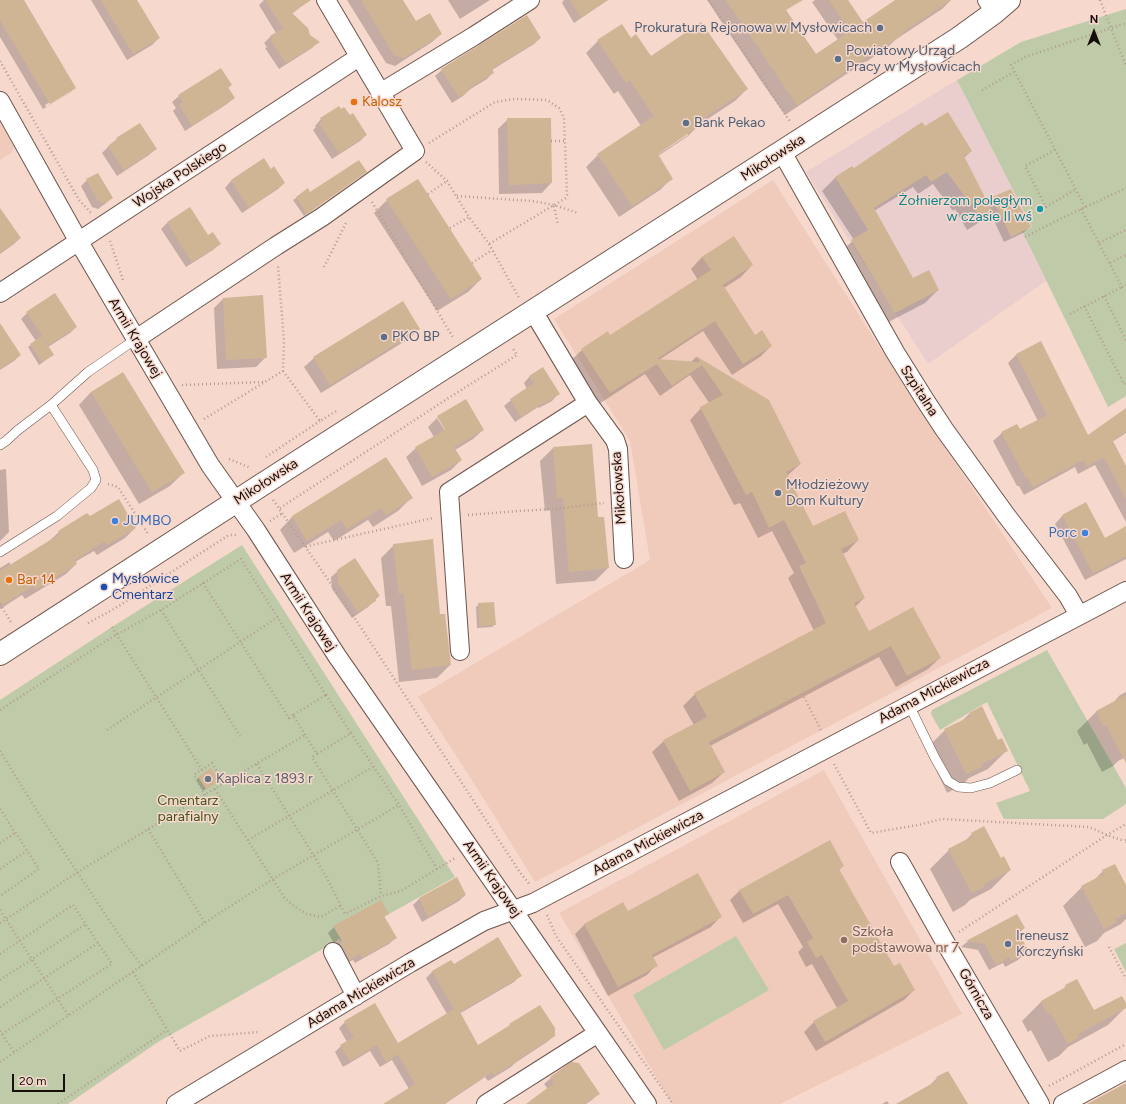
<!DOCTYPE html>
<meta charset="utf-8">
<style>
body{margin:0}
#map{position:relative;width:1126px;height:1104px;overflow:hidden;background:#f6d8cd;font-family:Figtree,sans-serif}
canvas{display:block}
.north{position:absolute;left:1074px;top:12px;width:40px;height:40px;-webkit-text-stroke:3px #f6d8cd;paint-order:stroke;rotate:0deg;font-size:11px;font-weight:700;line-height:16px;text-align:center;color:#170e0a}
.north::after{content:'';display:block;margin:auto;width:14px;height:18px;background:#170e0a;clip-path:polygon(50% 0,100% 100%,50% 72%,0 100%)}
.scale{position:absolute;left:12px;top:1074px;width:53px;height:18px;box-sizing:border-box;border:2px solid #170e0a;border-top:0;padding-left:5px;font-size:12px;line-height:14px;white-space:nowrap;color:#170e0a;-webkit-text-stroke:3px #f6d8cd;paint-order:stroke}
</style>
<div id="map">
<canvas width="1126" height="1104"></canvas>
<div class="north">N</div>
<div class="scale">20 m</div>
</div>
<script>
const ctx = document.querySelector('canvas').getContext('2d');
ctx.lineJoin = 'round';
function fill(path, color) { ctx.fillStyle = color; ctx.fill(path, 'evenodd'); }
const toPath = rows => new Path2D(rows.map(r => 'M' + r).join(''));
function stroke(path, color, width, dash) { ctx.strokeStyle = color; ctx.lineWidth = width; ctx.lineCap = dash ? 'butt' : 'round'; ctx.setLineDash(dash || []); ctx.stroke(path); }
function write(font, color, halo, rows, align = 'center') {
  ctx.font = font + ' Figtree,sans-serif'; ctx.lineWidth = 3; ctx.setLineDash([]); ctx.textBaseline = 'middle'; ctx.strokeStyle = halo; ctx.fillStyle = color; for (const [text, x, y, turn = 0] of rows) {
    ctx.save(); ctx.translate(x, y); ctx.rotate((+turn || 0) * Math.PI / 180); ctx.textAlign = isNaN(turn) ? turn : align; if (halo) ctx.strokeText(text, 0, 0); ctx.fillText(text, 0, 0); ctx.restore();
  }
}
const built = toPath([
 [0,122,14,147,12,152,0,160],
 [773,180,912,398,1052,608,535,882,477,788,418,697,650,560,630,441,554,319],
 [824,770,962,1014,780,1104,672,1104,559,913]
]);
const medical = toPath([
 [957,80,1032,227,1022,231,1046,281,928,364,806,172]
]);
const green = toPath([
 [1126,9,1126,396,1108,407,1022,231,1032,227,957,80,1021,42],
 [242,545,455,877,341,941,339,939,335,942,158,1042,68,1104,0,1104,0,700,112,627],
 [1047,650,1126,788,1126,804,1103,819,1004,819,996,803,1030,791,987,702,940,730,931,714,932,710],
 [736,936,769,990,664,1050,633,995],
 [1126,943,1126,972,1114,949]
]);
const shadow = toPath([
 [0,0,23,0,75,88,68,94,43,109,0,37],
 [69,91,69,93,46,107,45,105],
 [91,0,136,0,159,38,152,45,127,60],
 [264,0,302,0,304,4,292,14,309,35,318,42,312,48,279,69,265,48,267,47,264,43,270,37,276,33,259,5],
 [347,0,401,0,416,22,441,34,432,42,395,66,386,63],
 [448,0,490,0,460,19],
 [564,0,608,0,574,23,562,3],
 [707,0,775,0,815,55,838,40,812,2,815,0,849,0,847,1,862,23,897,0,951,0,942,9,895,40,888,47,866,62,866,61,785,115,759,78],
 [527,16,540,38,534,44,492,70,493,72,487,79,469,90,463,96,452,103,435,76,442,70],
 [631,39,651,57,747,89,735,101,700,124,688,136,658,156,672,178,660,190,619,217,586,167,598,155,641,126,618,91,614,94,586,53,598,41],
 [688,132,688,135,654,157,653,156],
 [221,70,231,85,228,88,234,98,227,104,185,131,173,111,176,108,172,102,179,96],
 [321,119,366,135,360,141,332,159,313,130,316,127,315,126],
 [508,119,551,183,542,193,499,194,498,129],
 [925,128,971,151,964,158,987,203,992,198,1011,190,1029,227,1023,233,1004,242,990,212,978,223,967,230,955,209,953,211,933,184,918,194,913,187,874,211,913,279,938,290,925,303,881,326,839,253,854,240,822,191,835,178,852,168,853,170],
 [109,146,155,149,149,155,117,176,102,153],
 [264,160,270,170,284,183,278,189,242,213,225,188,231,181],
 [365,172,304,216,293,200,308,190,310,193],
 [87,180,112,198,105,204,98,209,92,207,81,186],
 [387,200,481,279,468,292,437,311,374,213],
 [190,209,207,236,220,244,213,250,186,267,161,229,167,223],
 [0,224,20,238,14,244,0,254],
 [734,237,752,265,741,277,724,288,755,336,771,346,760,357,732,375,703,331,659,360,691,362,696,357,768,401,800,464,787,476,813,528,858,540,847,552,842,554,864,598,855,607,868,632,940,658,928,669,896,687,879,657,710,746,724,772,712,783,679,801,652,752,664,741,694,725,683,706,695,694,814,631,788,578,794,573,772,531,758,538,740,503,734,505,690,420,701,408,710,404,690,375,660,396,645,374,599,404,570,361,582,350,610,337,698,280,691,269,702,257],
 [223,299,266,357,256,367,217,369,214,308],
 [403,303,419,329,410,338,321,393,304,367,314,358],
 [27,313,76,327,70,333,48,347,53,355,39,365,28,347,36,341,21,319],
 [0,330,20,355,14,361,0,370],
 [1040,342,1088,436,1126,409,1126,433,1112,442,1126,468,1126,522,1095,465,1078,474,1075,467,1024,495,1019,486,1017,486,993,441,1002,433,1019,430,1038,421,1008,363,1016,355],
 [530,376,558,394,552,401,539,408,538,407,515,422,504,406,511,400,527,389,524,383],
 [91,392,183,473,170,486,139,504,79,405],
 [438,417,483,430,473,439,455,450,461,460,451,470,422,486,406,457,416,448,434,437,428,427],
 [437,418,440,418,448,433,447,434],
 [553,448,597,518,608,568,595,581,556,584,550,510,545,511,540,461],
 [386,458,411,498,398,511,373,527,368,520,334,541,328,532,294,553,280,530,292,517],
 [6,469,9,532,0,541,0,470],
 [1063,515,1104,539,1126,527,1126,559,1085,580,1055,524],
 [90,518,135,528,125,538,97,555,94,551,75,562,76,564,66,574,25,599,22,595,0,609,0,568,10,562,10,567,48,542,59,532],
 [394,545,440,616,450,665,437,678,399,682,391,606,386,606,381,558],
 [338,571,379,596,368,607,352,618,332,589,331,577],
 [479,604,495,624,492,627,477,628,476,607],
 [1126,692,1126,757,1118,761,1113,766,1102,772,1087,743,1084,745,1077,731,1096,712,1112,704,1120,695],
 [970,713,1007,750,988,769,969,778,962,785,947,793,926,749,945,730,961,722],
 [199,777,214,784,203,791,196,780],
 [972,834,1000,859,1010,870,991,889,970,900,965,905,953,912,930,869,949,850,964,842],
 [843,866,838,871,894,968,914,990,904,1000,816,1051,804,1032,814,1022,837,1008,812,964,806,967,798,952,803,947,778,904,743,923,730,900,740,890],
 [1103,871,1126,887,1126,919,1121,924,1104,933,1097,941,1085,947,1063,906,1082,887,1094,880],
 [457,878,465,895,459,901,422,922,413,905,419,899],
 [622,904,627,913,720,917,711,927,652,958,656,965,647,975,608,996,575,934,584,925],
 [387,913,384,917,395,938,389,944,355,963,353,960,343,965,336,947,328,933,334,927],
 [1017,915,1024,928,1018,934,1025,953,1018,960,1005,967,1003,963,989,970,978,950,961,947,967,942],
 [451,961,454,965,520,976,514,982,459,1014,478,1046,504,1030,510,1025,554,1036,547,1042,515,1063,511,1067,488,1081,485,1077,445,1104,391,1104,409,1089,392,1060,380,1067,370,1051,343,1067,335,1052,341,1046,347,1042,339,1028,345,1022,398,1044,447,1014,426,978,432,972],
 [1066,986,1094,1011,1126,1005,1126,1007,1108,1025,1068,1047,1059,1056,1048,1062,1031,1030,1028,1032,1022,1021,1041,1002,1060,992],
 [551,1078,598,1094,592,1100,586,1104,528,1104,548,1089,544,1084],
 [937,1078,967,1104,906,1104,928,1087],
 [887,1101,889,1104,882,1104]
]);
const building = toPath([
 [0,0,24,0,76,88,50,104,0,20],
 [101,0,137,0,160,38,133,54],
 [265,0,311,0,292,13,308,28,310,35,320,42,286,63,271,41,272,40,270,36,283,28],
 [361,0,403,0,416,21,430,13,442,34,404,58,394,55],
 [570,0,608,0,581,17],
 [726,0,803,0,786,10,816,54,850,31,829,0,848,0,863,22,895,0,951,0,902,33,901,36,878,52,877,50,797,105],
 [527,15,541,38,492,69,494,73,469,88,470,90,459,97,441,69],
 [701,22,748,89,699,121,701,125,658,154,673,179,632,206,597,154,654,116,630,80,626,83,597,40,622,24,631,38,636,34,651,56],
 [221,68,232,85,228,87,235,98,192,126,179,104,183,102,178,95],
 [339,106,341,109,344,107,350,115,353,113,367,135,339,153,319,123,322,121,320,118],
 [948,112,972,151,964,156,992,211,980,218,968,197,966,198,947,172,931,182,926,175,874,208,913,278,929,270,939,290,895,313,851,240,868,230,835,177,852,166,854,168,922,122,925,126],
 [507,118,551,118,552,183,509,185],
 [140,123,157,149,124,170,108,146,117,139,116,138],
 [264,158,271,169,274,166,285,183,249,208,231,180],
 [359,160,367,172,307,214,296,197,308,188,310,192],
 [98,173,113,198,105,203,98,201,86,179],
 [418,179,482,279,451,299,386,199],
 [1011,189,1031,227,1011,237,992,197],
 [190,207,208,235,213,232,221,244,192,262,167,222],
 [0,208,21,238,0,253],
 [734,236,753,265,723,285,755,335,762,330,772,346,743,364,715,321,657,359,700,362,696,356,769,400,801,464,786,472,813,526,845,511,859,540,841,549,865,598,854,603,869,631,913,607,941,658,907,676,891,646,709,742,725,772,690,791,663,740,707,717,694,693,826,623,799,566,806,563,784,520,769,528,752,492,746,495,700,407,723,395,702,365,672,386,657,364,610,393,581,349,608,331,610,335,711,270,702,257],
 [55,293,77,327,49,345,26,312],
 [263,295,267,358,226,360,223,298],
 [403,301,420,329,330,385,313,357],
 [0,323,21,355,0,369],
 [42,336,54,355,42,362,30,344],
 [1041,341,1088,435,1126,408,1126,431,1113,441,1126,466,1126,499,1104,457,1087,466,1083,460,1033,487,1028,478,1026,478,1001,432,1017,424,1020,429,1047,415,1016,354],
 [543,367,560,394,545,403,545,402,521,417,510,399,534,383,529,376],
 [123,372,185,473,152,492,91,392],
 [466,399,484,430,454,447,462,460,432,477,415,447,445,430,437,416],
 [592,444,598,517,604,517,609,568,569,572,563,498,557,498,553,447],
 [386,457,413,498,386,515,381,508,347,529,341,520,307,541,292,516],
 [119,499,136,528,107,545,105,541,75,560,77,564,35,590,33,586,0,606,0,571,60,534,58,531,87,513,90,516],
 [1086,502,1105,538,1126,526,1126,556,1093,573,1062,515],
 [433,539,440,614,445,614,451,665,412,670,404,593,399,594,393,544],
 [355,558,380,596,376,596,376,601,358,612,338,583,337,570],
 [494,602,496,625,480,626,478,603],
 [1126,695,1126,763,1106,725,1103,726,1096,711],
 [982,706,998,740,1002,738,1008,751,981,764,982,767,966,774,944,729,971,716,969,713],
 [211,768,219,781,206,789,198,777],
 [984,826,1001,858,1004,856,1011,870,984,884,985,886,972,893,948,849,973,836,971,833],
 [830,840,844,866,839,869,894,966,900,963,915,990,825,1042,813,1021,848,1001,822,955,816,958,807,942,813,938,788,895,753,914,739,890],
 [1115,864,1126,885,1126,913,1115,919,1117,922,1104,929,1081,886,1104,874,1102,870],
 [698,873,722,917,652,955,658,966,618,987,584,924,623,902,628,911],
 [457,877,466,895,428,917,419,898],
 [381,900,389,914,384,916,397,938,362,958,360,954,350,960,340,942,342,941,333,926],
 [1017,914,1025,928,1018,932,1027,948,1024,950,1026,953,1011,961,1009,957,996,965,985,944,966,941],
 [498,937,522,976,460,1012,478,1045,510,1025,509,1024,540,1005,555,1028,555,1036,517,1060,518,1061,494,1075,492,1072,444,1104,383,1104,415,1084,398,1054,386,1062,377,1045,350,1061,340,1045,354,1037,344,1021,375,1003,398,1043,454,1009,432,971,451,960,454,964],
 [1077,979,1094,1010,1122,996,1126,1003,1126,1008,1078,1034,1079,1037,1068,1044,1050,1012,1047,1014,1041,1001,1066,987,1065,985],
 [571,1062,579,1063,600,1094,584,1104,526,1104,554,1083,550,1077],
 [948,1071,968,1104,896,1104,938,1080,936,1077],
 [1126,1083,1126,1104,1087,1104]
]);
const path = toPath([
 [709,0,791,123],
 [1100,0,1126,66],
 [0,61,79,200,91,213],
 [982,90,1014,72],
 [551,141,565,141],
 [429,143,495,102,515,99,547,100,559,108,564,118,567,195,566,198,489,244],
 [1055,150,1025,166,1046,207,1076,189],
 [426,162,447,181,469,217,489,244,519,298],
 [428,194,447,181],
 [457,196,532,201,554,205,578,213],
 [372,202,454,339],
 [554,206,558,225],
 [1085,207,1011,65,1025,57,1126,23],
 [1081,209,1122,287,1126,285],
 [450,228,469,217],
 [1025,237,1060,219,1126,188],
 [110,241,123,280],
 [1099,243,1126,230],
 [472,263,492,250],
 [1110,263,1126,255],
 [324,267,346,223],
 [1104,296,1126,340],
 [1084,306,1124,384,1126,382],
 [1070,314,1122,287],
 [283,371,320,421,338,410],
 [182,385,263,382],
 [204,419,283,371,284,341,278,266],
 [266,457,320,421],
 [229,459,251,468],
 [108,484,118,487,148,534],
 [273,500,358,623,519,871,530,885],
 [280,508,447,399,517,355,512,347],
 [468,515,518,511,553,509,604,503],
 [270,521,283,513],
 [306,547,312,545,433,518],
 [203,583,289,718,293,715],
 [0,604,12,624],
 [161,610,240,736],
 [88,623,114,609,229,535,238,535],
 [112,627,202,770],
 [326,695,351,733,317,754,293,715,326,695],
 [804,697,822,732],
 [0,710,109,639,161,610,241,559,326,695],
 [107,730,278,617],
 [351,733,399,805,437,869],
 [0,751,44,822,123,941,142,966],
 [317,754,312,757,378,863,381,896],
 [257,764,314,856,327,878,345,914,381,896,401,891,455,858],
 [834,764,871,833,918,825,942,819,1089,827,1107,835,1124,841],
 [215,789,284,897,295,907,307,914,321,917,340,906],
 [205,795,194,775,212,763,224,783],
 [0,809,39,869,0,896],
 [148,829,205,923],
 [248,840,373,767],
 [1126,840,1124,841,1126,842],
 [0,843,15,833],
 [0,869,27,851],
 [0,910,68,1015],
 [547,915,556,936,673,1104],
 [0,923,78,872,224,783,305,735],
 [959,932,1107,835,1126,824],
 [1109,947,1126,979],
 [0,954,73,905,112,964,2,1034],
 [133,972,180,1051,210,1036,260,1032],
 [0,980,86,924],
 [0,1007,98,943],
 [0,1031,14,1052],
 [0,1062,221,912,273,879,399,805],
 [1049,1086,1126,1044],
 [58,1104,167,1030]
]);
const lane = toPath([
 [0,445,6,441,18,430,51,405,88,372,136,339],
 [0,552,57,516,91,488,96,480,93,470,51,405],
 [909,705,935,758,948,781,958,787,971,788,990,783,1017,770]
]);
const street = toPath([
 [987,0,995,12],
 [380,93,474,36,530,0],
 [0,101,79,242,210,465,256,530,337,656,647,1104],
 [782,152,895,352,925,400,944,429,1006,515,1068,596,1079,615],
 [0,293,359,57],
 [533,311,588,403,615,440,618,449,624,559],
 [136,339,276,246,322,217,415,151,326,0],
 [460,651,449,492,588,403],
 [900,862,945,942,1040,1104],
 [333,952,356,996],
 [176,1104,410,963,484,921,533,903,1126,591],
 [486,1104,598,1033],
 [1063,1104,1126,1070]
]);
const secondary = toPath([
 [0,654,263,484,917,65,959,38,995,12,1009,0]
]);
const markers = [
 [880,28,4,"#5c6f8a"],
 [838,59,4,"#5c6f8a"],
 [354,102,4,"#e8710a"],
 [686,123,4,"#5c6f8a"],
 [1040,209,4,"#0f9aa8"],
 [384,337,4,"#5c6f8a"],
 [778,493,4,"#5c6f8a"],
 [115,521,4,"#3f7fe0"],
 [1085,533,4,"#3f7fe0"],
 [9,580,4,"#e8710a"],
 [104,587,4,"#1a4fb4"],
 [208,779,4,"#6b7280"],
 [844,940,4,"#8d6e63"],
 [1008,944,4,"#5c6f8a"]
];
const serviceNames = [
 ["Prokuratura Rejonowa w Mysłowicach",872,28,"right"],
 ["Powiatowy Urząd",846,51],
 ["Pracy w Mysłowicach",846,67],
 ["Bank Pekao",694,123],
 ["PKO BP",392,337],
 ["Młodzieżowy",786,485],
 ["Dom Kultury",786,501],
 ["Ireneusz",1016,936],
 ["Korczyński",1016,952]
];
const foodNames = [
 ["Kalosz",362,102],
 ["Bar 14",17,580]
];
const streetNames = [
 ["Mikołowska",773,158,-33],
 ["Wojska Polskiego",180,175,-33],
 ["Armii Krajowej",135,338,59],
 ["Szpitalna",919,391,57],
 ["Mikołowska",266,482,-33],
 ["Mikołowska",619,488,-94],
 ["Armii Krajowej",308,612,57],
 ["Adama Mickiewicza",934,691,-28],
 ["Adama Mickiewicza",648,843,-28],
 ["Armii Krajowej",492,879,55],
 ["Adama Mickiewicza",361,993,-31],
 ["Górnicza",976,994,60]
];
const cultureNames = [
 ["Żołnierzom poległym",1032,201],
 ["w czasie II wś",1032,217]
];
const shopNames = [
 ["JUMBO",123,521],
 ["Porc",1077,533,"right"]
];
const transitNames = [
 ["Mysłowice",112,579],
 ["Cmentarz",112,595]
];
const worshipNames = [
 ["Kaplica z 1893 r",216,779]
];
const parkNames = [
 ["Cmentarz",188,801],
 ["parafialny",188,817]
];
const educationNames = [
 ["Szkoła",852,932],
 ["podstawowa nr 7",852,948]
];
fill(built, '#f0cbbc');
fill(medical, '#e9cecd');
fill(green, '#bfcba8');
fill(shadow, '#0003');
fill(building, '#d0b594');
stroke(lane, '#6e554b', 10);
stroke(street, '#6e554b', 20);
stroke(secondary, '#6e554b', 24);
stroke(path, '#b29b92', 2.5, [1, 3]);
stroke(lane, '#fff', 9);
stroke(street, '#fff', 18);
stroke(secondary, '#fff', 22);
for (const [x, y, r, color] of markers) { const dot = new Path2D(); dot.arc(x, y, r, 0, 2 * Math.PI); ctx.fillStyle = color; ctx.fill(dot); stroke(dot, '#f6d8cd', 1.5); }
write('14px', '#4e5e75', '#f6d8cd', serviceNames, 'left');
write('14px', '#c56008', '#f6d8cd', foodNames, 'left');
write('14px', '#170e0a', '#f6d8cd', streetNames);
write('14px', '#0d838f', '#f6d8cd', cultureNames, 'right');
write('14px', '#366cbe', '#f6d8cd', shopNames, 'left');
write('14px', '#164399', '#f6d8cd', transitNames, 'left');
write('14px', '#5b616d', '#f6d8cd', worshipNames, 'left');
write('14px', '#45561b', '#f6d8cd', parkNames);
write('14px', '#785e54', '#f6d8cd', educationNames, 'left');
</script>
